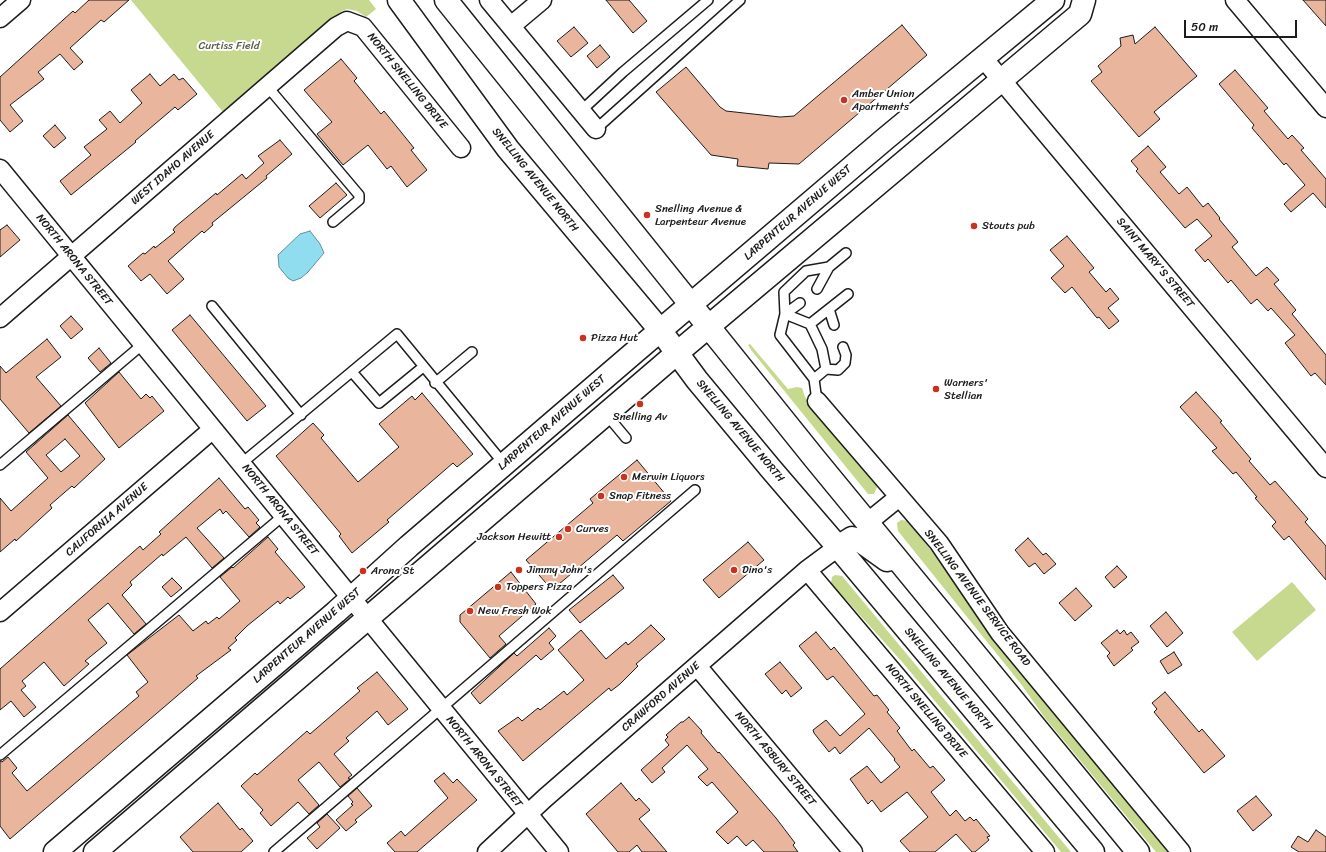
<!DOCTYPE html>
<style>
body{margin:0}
#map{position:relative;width:1326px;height:852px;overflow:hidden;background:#fff;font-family:Sriracha,sans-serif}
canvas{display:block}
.scale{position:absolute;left:1184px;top:20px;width:113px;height:18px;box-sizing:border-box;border:2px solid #1c1c1c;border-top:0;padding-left:5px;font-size:12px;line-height:14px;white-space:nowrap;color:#1c1c1c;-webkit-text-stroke:3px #fff;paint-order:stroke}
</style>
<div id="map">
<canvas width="1326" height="852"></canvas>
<div class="scale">50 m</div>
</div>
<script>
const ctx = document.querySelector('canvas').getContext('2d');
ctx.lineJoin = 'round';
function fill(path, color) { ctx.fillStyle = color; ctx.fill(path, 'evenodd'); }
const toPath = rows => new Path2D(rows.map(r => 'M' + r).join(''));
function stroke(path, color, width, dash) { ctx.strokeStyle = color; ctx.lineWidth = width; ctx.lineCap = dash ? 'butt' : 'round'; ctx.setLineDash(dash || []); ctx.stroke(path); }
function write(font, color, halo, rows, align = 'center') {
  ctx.font = font + ' Sriracha,sans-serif'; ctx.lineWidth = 4; ctx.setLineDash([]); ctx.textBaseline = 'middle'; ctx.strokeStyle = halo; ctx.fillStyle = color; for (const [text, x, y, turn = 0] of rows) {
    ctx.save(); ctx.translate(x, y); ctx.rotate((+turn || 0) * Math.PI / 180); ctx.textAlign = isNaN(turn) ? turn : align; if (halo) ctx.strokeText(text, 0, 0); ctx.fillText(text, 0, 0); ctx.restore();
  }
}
const green = toPath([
 [131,0,369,0,376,9,366,17,357,11,347,9,342,11,223,112],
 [750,344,788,389,797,387,802,388,805,397,875,483,877,487,874,494,868,494,751,350,748,345],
 [901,520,908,521,933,553,999,646,1168,852,1156,852,1045,718,1021,684,898,531,897,523],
 [835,575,842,576,1071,852,1061,852,903,663,831,583,832,577],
 [1292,582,1316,610,1257,661,1232,632]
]);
const water = toPath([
 [310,231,320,244,324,253,308,272,301,278,293,281,288,278,279,267,278,255,300,234,310,231]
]);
const building = toPath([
 [89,0,129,0,104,22,101,20,70,48,83,62,74,70,60,54,38,72,44,79,10,105,23,121,10,132,0,120,0,77,73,11,75,13,89,0],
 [606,0,629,0,647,21,633,33,606,0],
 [1303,0,1326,0,1326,26,1303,0],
 [902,25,927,55,799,164,769,163,768,169,737,166,738,159,711,155,656,92,686,67,720,107,726,111,780,117,794,116,902,25],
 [574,27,588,43,571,57,557,41,574,27],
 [1155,27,1197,76,1154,112,1160,119,1139,137,1091,81,1102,72,1098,66,1121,46,1120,38,1133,35,1135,44,1155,27],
 [600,45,610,57,597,68,587,56,600,45],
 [341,59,357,78,354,81,381,114,384,111,414,148,411,150,427,170,407,187,391,166,387,169,368,145,343,165,317,134,332,122,304,90,341,59],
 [1235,70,1268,108,1264,111,1288,139,1292,135,1304,148,1301,150,1326,179,1326,208,1313,193,1291,212,1284,204,1305,185,1286,163,1284,165,1252,128,1254,125,1219,84,1235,70],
 [150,74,160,86,174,74,179,80,183,78,197,94,178,110,175,107,135,141,136,142,71,195,60,181,91,155,84,147,107,129,99,120,110,111,120,123,142,103,131,90,150,74],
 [55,125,66,138,54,148,43,136,55,125],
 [280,140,292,154,266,176,267,178,212,223,213,225,204,233,202,231,168,261,184,279,167,294,150,274,141,281,128,266,143,253,145,254,154,246,155,248,175,232,173,230,175,227,216,193,217,195,242,174,246,179,264,163,258,156,280,140],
 [1148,146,1166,167,1160,172,1179,194,1187,187,1203,207,1208,203,1220,218,1219,219,1238,242,1232,247,1256,276,1267,267,1279,280,1274,284,1296,310,1292,314,1326,355,1326,385,1315,373,1311,376,1285,343,1295,335,1271,308,1268,311,1257,299,1251,304,1231,280,1228,283,1208,259,1205,262,1195,250,1212,236,1197,219,1185,228,1136,171,1138,169,1131,161,1148,146],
 [336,183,347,195,320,218,309,206,336,183],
 [7,225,20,240,0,257,0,230,7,225],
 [1067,236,1094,268,1089,272,1106,292,1110,288,1119,299,1108,308,1119,321,1109,329,1099,317,1097,318,1072,287,1065,293,1051,278,1064,266,1050,250,1067,236],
 [190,315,266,406,247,421,172,330,190,315],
 [71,316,83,329,71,339,60,326,71,316],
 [47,339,61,357,36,377,61,406,29,433,0,399,0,366,6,373,47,339],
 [99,348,111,363,100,372,88,358,99,348],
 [119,372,141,399,146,394,150,398,152,396,164,411,119,448,85,403,119,372],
 [1196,392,1222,421,1220,422,1251,459,1249,461,1270,485,1275,481,1308,519,1305,522,1326,546,1326,580,1289,536,1284,540,1272,526,1276,522,1255,498,1257,497,1236,472,1233,474,1212,451,1217,448,1180,407,1196,392],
 [422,393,473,454,457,467,453,463,387,520,389,522,352,553,339,536,341,534,276,456,313,423,324,435,321,438,358,482,399,447,379,424,412,396,415,400,422,393],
 [68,415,105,459,74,488,72,486,50,505,52,508,16,541,15,539,0,552,0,498,11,511,48,478,26,452,68,415],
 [65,439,80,456,61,472,46,455,65,439],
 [637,460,671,501,623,541,617,535,552,590,526,560,593,503,590,499,637,460],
 [219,478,245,509,248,507,259,520,256,523,260,527,249,537,226,511,223,514,220,509,197,528,224,558,212,568,186,537,163,556,162,554,130,582,132,585,122,595,146,624,134,634,108,603,88,620,107,643,85,661,89,664,64,686,44,662,22,681,26,686,21,690,36,707,24,717,11,701,0,710,0,669,140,546,143,550,161,534,159,532,219,478],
 [268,537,278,549,275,552,305,587,290,599,288,597,280,604,278,601,247,626,235,638,237,640,228,648,231,650,196,676,198,678,10,839,0,826,0,761,2,762,8,757,17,768,12,773,27,791,139,696,136,692,148,682,127,655,179,615,193,631,206,621,208,624,217,617,219,619,240,601,220,577,232,567,233,568,268,537],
 [1028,538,1043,555,1046,553,1056,564,1044,574,1035,563,1029,567,1015,550,1028,538],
 [748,542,764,560,719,598,703,580,748,542],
 [1117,566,1127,577,1114,588,1105,577,1117,566],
 [511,572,536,604,499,636,506,644,490,658,460,622,460,615,511,572],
 [613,575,624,588,580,623,569,610,613,575],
 [172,578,182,588,171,597,162,587,172,578],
 [1076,588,1092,606,1075,621,1059,603,1076,588],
 [1166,612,1183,633,1167,647,1150,626,1166,612],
 [651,625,665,639,636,664,638,666,620,684,611,691,609,688,523,761,498,731,518,717,522,721,538,708,540,710,564,691,567,695,584,680,558,650,581,630,606,659,626,642,628,645,651,625],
 [549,628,556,636,549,643,554,649,541,660,536,655,480,704,471,693,514,653,517,656,549,628],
 [1117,630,1120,634,1124,630,1127,635,1131,632,1139,642,1131,648,1133,650,1114,666,1107,656,1110,653,1101,643,1117,630],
 [816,632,831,650,834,647,874,696,877,695,889,710,887,712,900,728,897,731,912,751,914,749,930,768,933,766,945,780,931,792,950,816,956,810,965,821,970,817,974,821,976,819,990,836,987,837,989,840,975,852,972,852,956,834,935,852,910,852,900,841,928,817,907,792,881,812,872,800,868,804,850,779,867,766,881,783,900,767,894,760,895,759,869,728,840,754,835,747,829,752,814,733,813,730,826,720,840,736,865,714,833,676,827,680,799,646,816,632],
 [1174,652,1182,665,1168,674,1160,661,1174,652],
 [780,662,802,688,791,697,786,690,782,694,765,674,780,662],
 [377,672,408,709,388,725,377,711,346,738,349,741,334,754,352,775,348,778,350,779,340,787,319,762,298,780,319,805,309,814,298,802,271,826,260,813,263,810,241,786,255,773,257,775,307,731,310,734,360,691,357,688,377,672],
 [1165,692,1199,732,1202,729,1225,756,1204,773,1154,712,1157,709,1152,703,1165,692],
 [689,717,702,731,701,733,718,753,719,752,776,818,795,843,793,845,798,852,764,852,753,840,746,846,737,836,728,844,716,832,738,812,712,782,707,786,698,777,708,769,687,745,662,768,665,772,652,783,641,770,669,745,665,740,668,737,666,735,681,722,683,722,689,717],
 [444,773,453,783,457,779,477,800,417,852,395,852,387,843,401,831,405,836,448,798,434,781,444,773],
 [621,783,636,801,639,798,650,810,639,819,667,852,642,852,637,845,629,852,618,852,586,814,621,783],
 [357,788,372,806,355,820,357,822,346,831,336,820,353,805,351,804,353,802,348,796,357,788],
 [1256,796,1272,815,1253,831,1237,811,1256,796],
 [218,803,240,830,242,828,253,841,241,852,193,852,180,837,218,803],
 [327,814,340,828,317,849,307,838,320,827,317,823,327,814],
 [1316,830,1326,837,1326,852,1299,852,1291,847,1298,836,1308,842,1316,830]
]);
const lane = toPath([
 [267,86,359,195,359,200,333,222],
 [582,110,623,72,708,0],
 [596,129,740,0],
 [817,289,829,267,846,253],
 [800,303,785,314,780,335,814,379,817,401],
 [212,306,301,415],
 [829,309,834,325],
 [810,324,785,314,784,292,806,271,829,267],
 [826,369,838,370,845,363,846,355,843,347],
 [352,372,379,403,423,367],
 [814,379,826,369,822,349,810,324,848,294],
 [435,383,472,352],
 [606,414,626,438],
 [242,463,397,334,504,464],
 [0,465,143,344],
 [0,755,284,515],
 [274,852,695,490]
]);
const street = toPath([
 [489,0,596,129],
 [1235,0,1326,108],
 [0,18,21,0],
 [511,26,542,0],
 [983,58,1326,468],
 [0,169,559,852],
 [0,318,336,27,347,21,363,27,461,148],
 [817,401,939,543,1000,633,1181,852],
 [867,523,899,497],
 [807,570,1045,852],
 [0,612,213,429],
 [697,666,853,852],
 [487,852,545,798,807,570,838,547]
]);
const secondary = toPath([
 [55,852,336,612,409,546,636,351,885,139,1053,0],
 [95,852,677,353,1080,14,1084,0]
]);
const primary = toPath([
 [399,0,508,149,660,330,697,380,771,469,838,547,1093,852],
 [446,0,815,459,1138,852],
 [838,547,852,538,859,540,887,560]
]);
const markers = [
 [844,100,4,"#c8321e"],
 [647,215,4,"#c8321e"],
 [974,226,4,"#c8321e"],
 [583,338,4,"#c8321e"],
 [936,389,4,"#c8321e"],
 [640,404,4,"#c8321e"],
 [624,477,4,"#c8321e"],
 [601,496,4,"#c8321e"],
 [568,529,4,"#c8321e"],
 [559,537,4,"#c8321e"],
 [519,570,4,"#c8321e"],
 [734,570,4,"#c8321e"],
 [363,571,4,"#c8321e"],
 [498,587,4,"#c8321e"],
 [470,611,4,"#c8321e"]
];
const parkNames = [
 ["Curtiss Field",229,46]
];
const streetNames = [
 ["NORTH SNELLING DRIVE",407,81,51],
 ["WEST IDAHO AVENUE",173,168,-41],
 ["SNELLING AVENUE NORTH",535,180,51],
 ["LARPENTEUR AVENUE WEST",798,213,-41],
 ["NORTH ARONA STREET",74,260,51],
 ["SAINT MARY'S STREET",1155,263,50],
 ["LARPENTEUR AVENUE WEST",552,423,-41],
 ["SNELLING AVENUE NORTH",740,431,50],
 ["NORTH ARONA STREET",280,510,51],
 ["CALIFORNIA AVENUE",107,520,-41],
 ["SNELLING AVENUE SERVICE ROAD",977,598,53],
 ["LARPENTEUR AVENUE WEST",307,636,-41],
 ["SNELLING AVENUE NORTH",948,679,50],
 ["CRAWFORD AVENUE",661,697,-41],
 ["NORTH SNELLING DRIVE",926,711,50],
 ["NORTH ASBURY STREET",775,759,50],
 ["NORTH ARONA STREET",484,762,51]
];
const poiNames = [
 ["Amber Union",852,94],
 ["Apartments",852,107],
 ["Snelling Avenue &",655,209],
 ["Larpenteur Avenue",655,222],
 ["Stouts pub",982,226],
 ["Pizza Hut",591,338],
 ["Warners'",944,383],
 ["Stellian",944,396],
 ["Snelling Av",640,417,"center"],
 ["Merwin Liquors",632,477],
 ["Snap Fitness",609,496],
 ["Curves",576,529],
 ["Jackson Hewitt",551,537,"right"],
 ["Jimmy John's",527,570],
 ["Dino's",742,570],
 ["Arona St",371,571],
 ["Toppers Pizza",506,587],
 ["New Fresh Wok",478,611]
];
fill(green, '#c6d98e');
fill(water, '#90ddef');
stroke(water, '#62909b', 1);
fill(building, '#e9b59c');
stroke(building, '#1c1c1c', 1);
stroke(lane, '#1c1c1c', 12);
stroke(street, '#1c1c1c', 21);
stroke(secondary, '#1c1c1c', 25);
stroke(primary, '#1c1c1c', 25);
stroke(lane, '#fff', 9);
stroke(street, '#fff', 18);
stroke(secondary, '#fff', 22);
stroke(primary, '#fff', 22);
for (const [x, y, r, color] of markers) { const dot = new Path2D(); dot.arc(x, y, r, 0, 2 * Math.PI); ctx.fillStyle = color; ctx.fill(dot); stroke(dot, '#fff', 1.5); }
write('11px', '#585e44', '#fff', parkNames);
write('11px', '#1c1c1c', '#fff', streetNames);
write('11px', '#1c1c1c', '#fff', poiNames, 'left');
</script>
